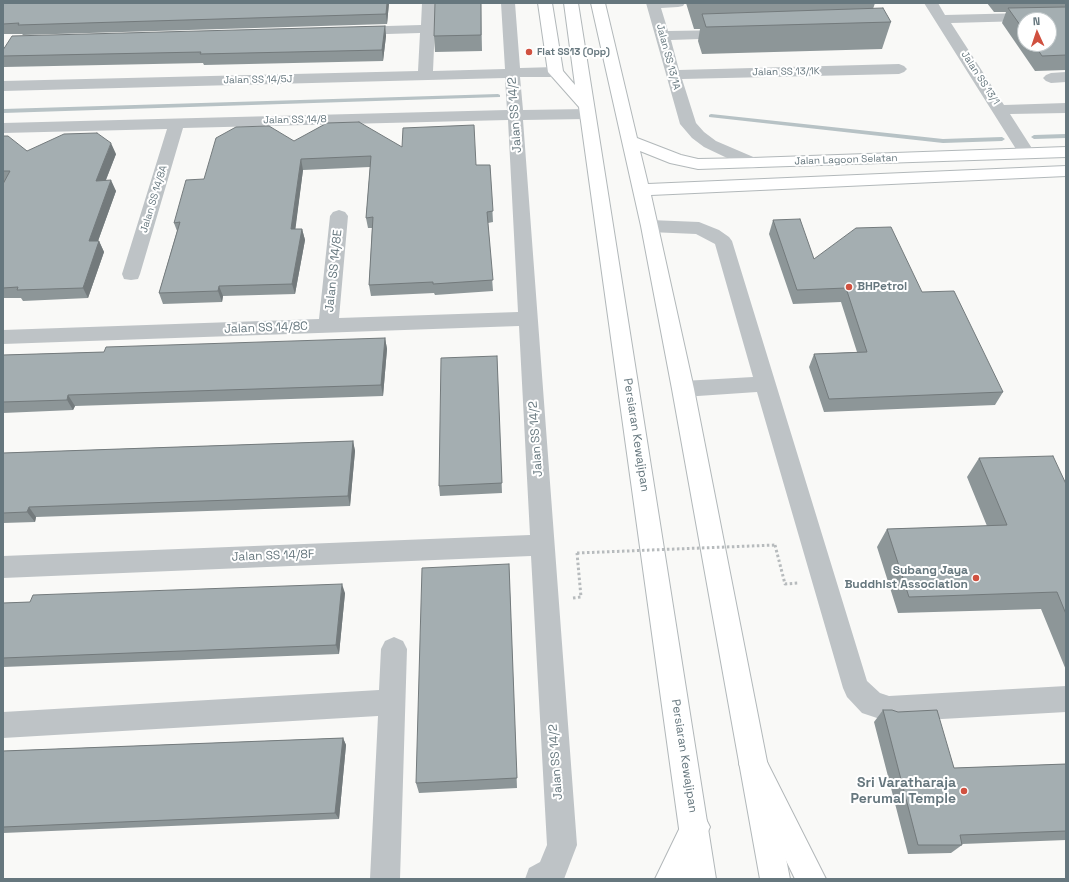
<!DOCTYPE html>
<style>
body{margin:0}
#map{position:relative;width:1069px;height:882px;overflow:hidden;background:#f9f9f7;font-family:"Space Grotesk",sans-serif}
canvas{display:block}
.frame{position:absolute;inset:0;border:4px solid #66777e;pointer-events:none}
.north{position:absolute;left:1017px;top:12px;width:40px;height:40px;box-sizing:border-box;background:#fff;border:1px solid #c2c9cb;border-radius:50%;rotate:357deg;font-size:11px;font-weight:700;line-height:16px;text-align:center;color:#66777e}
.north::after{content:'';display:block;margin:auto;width:14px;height:18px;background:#d05140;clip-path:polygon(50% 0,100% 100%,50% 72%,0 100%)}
</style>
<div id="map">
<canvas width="1069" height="882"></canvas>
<div class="frame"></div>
<div class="north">N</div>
</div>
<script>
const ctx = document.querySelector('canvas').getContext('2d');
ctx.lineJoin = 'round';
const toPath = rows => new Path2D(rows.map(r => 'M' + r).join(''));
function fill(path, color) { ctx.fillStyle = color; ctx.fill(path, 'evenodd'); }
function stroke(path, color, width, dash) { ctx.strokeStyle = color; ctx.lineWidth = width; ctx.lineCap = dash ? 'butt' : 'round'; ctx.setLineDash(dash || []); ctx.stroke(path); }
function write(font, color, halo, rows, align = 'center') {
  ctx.font = font + ' "Space Grotesk",sans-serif'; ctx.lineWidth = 4; ctx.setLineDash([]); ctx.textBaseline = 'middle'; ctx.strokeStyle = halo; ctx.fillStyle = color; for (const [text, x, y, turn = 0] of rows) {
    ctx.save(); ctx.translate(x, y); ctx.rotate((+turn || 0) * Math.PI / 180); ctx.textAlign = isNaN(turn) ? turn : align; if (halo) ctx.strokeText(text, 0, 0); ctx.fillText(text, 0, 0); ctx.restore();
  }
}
const stream = toPath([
 [498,94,500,95,500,97,3,113,3,109,498,94],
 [711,114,943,139,1002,137,1005,139,1002,141,943,143,709,117,709,115,711,114],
 [1066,134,1066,138,1034,139,1031,137,1034,135,1066,134]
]);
const path = toPath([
 [775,545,785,584,798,583],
 [573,598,581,597,577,553]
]);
const minor = toPath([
 [422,3,436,3,433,71,505,69,501,3,515,3,520,68,556,67,561,69,564,72,561,75,556,77,520,77,523,110,587,109,593,111,595,114,593,117,587,119,523,120,577,845,564,879,525,879,529,868,540,862,547,845,531,556,3,578,3,556,530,535,519,326,3,344,3,330,319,319,330,216,333,212,339,210,345,212,348,216,339,318,518,312,508,120,183,128,140,274,138,279,131,280,124,279,122,274,167,129,3,133,3,123,507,110,505,78,3,91,3,81,418,71,420,33,355,35,350,34,348,31,350,28,355,27,421,25,422,3],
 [646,3,685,3,683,6,678,7,661,8,668,31,729,30,734,31,736,34,734,37,729,38,671,40,679,70,899,64,904,66,907,69,904,72,899,74,682,79,696,123,704,132,716,141,758,159,760,163,758,167,752,168,746,167,704,147,692,138,680,124,646,3],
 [924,3,938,3,945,15,1066,12,1066,20,1025,20,1025,21,951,23,1004,105,1066,103,1066,113,1010,114,1035,153,1033,157,1027,158,1021,157,924,3],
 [1066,72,1066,82,1051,83,1046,81,1043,78,1046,75,1051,73,1066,72],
 [650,220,699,222,719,230,729,237,732,241,867,681,880,693,889,696,1066,686,1066,712,889,722,862,713,847,697,843,688,757,392,683,397,676,395,672,389,676,383,683,381,753,377,715,244,696,234,650,232,644,230,641,226,644,222,650,220],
 [394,637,403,641,407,649,400,879,370,879,378,716,3,738,3,712,379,690,381,649,385,641,394,637]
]);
const major = toPath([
 [538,3,552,3,563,71,575,85,564,3,578,3,716,879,686,879,579,107,548,72,538,3],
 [591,3,605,3,637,138,681,155,698,159,752,158,1066,147,1066,157,698,169,670,163,640,151,648,184,1066,166,1066,176,651,195,694,389,790,879,760,879,672,389,641,226,591,3]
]);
const highway = toPath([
 [753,750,763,754,826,879,795,879,739,764,743,754,753,750],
 [695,812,705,817,710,827,686,879,655,879,685,817,695,812]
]);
const pathBridge = toPath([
 [577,553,775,545]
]);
const wall = toPath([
 [3,3,389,3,387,24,23,35,22,34,3,34],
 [481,3,482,51,435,52,434,36],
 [686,3,875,3,873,9,891,22,882,49,702,54,698,41,700,29,694,29],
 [987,3,1066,3,1066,70,1035,71,1002,23,1006,12,994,12],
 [1025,20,1049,44,1025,44],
 [385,26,386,36,383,61,204,65,203,63,4,67,3,65,3,50],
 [3,136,27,151,116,154,106,180,116,191,98,241,99,241,104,252,88,298,23,301,21,298,3,298,3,184,4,182,3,182],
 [294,141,402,147,476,165,490,165,493,222,488,223,493,291,435,295,434,293,371,296,369,285,372,228,368,228,366,218,370,167,303,170,295,229,302,229,305,240,295,294,223,296,222,302,163,304,159,293,177,231,174,223,204,179],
 [773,220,814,259,922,292,1003,392,995,405,824,412,809,367,814,354,857,352,841,302,793,304,769,234],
 [385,338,387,349,383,396,75,406,73,410,3,413,3,355,104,352],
 [497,356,502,493,440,496,439,486],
 [353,441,355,451,350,506,36,517,35,522,3,523,3,453],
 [979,458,1066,484,1066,670,1041,609,898,613,877,547,887,529,987,526,967,477],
 [509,564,517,788,419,793,416,783],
 [345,593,339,654,3,667,3,603],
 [883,710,954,768,1066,764,1066,840,962,844,962,845,951,853,908,854,874,722],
 [343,738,346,745,339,819,3,833,3,751]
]);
const shadedWall = toPath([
 [387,3,389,3,387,24,386,14],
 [385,26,386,36,383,61,382,50],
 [111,143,116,154,101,192,96,181],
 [301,159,303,170,294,240,291,229],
 [111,180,116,191,94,252,89,241],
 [302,229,305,240,295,294,292,284],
 [99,241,104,252,88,298,83,288],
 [219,286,223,296,222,302,218,291],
 [385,338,387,349,383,396,381,385],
 [68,395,75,406,73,410,67,400],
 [353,441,355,451,350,506,348,496],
 [29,507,36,517,35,522,27,512],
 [342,584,345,593,339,654,336,645],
 [343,738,346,745,339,819,335,813]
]);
const building = toPath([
 [3,3,387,3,386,14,18,25,19,23,3,24,3,3],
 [435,3,481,3,481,35,434,36,435,3],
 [1066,7,1066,55,1042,56,1034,44,1049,44,1049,20,1025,20,1025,32,1008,8,1066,7],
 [883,8,891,22,706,27,702,14,883,8],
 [385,26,382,50,200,54,201,52,3,56,3,50,12,36,385,26],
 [359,122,402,147,403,128,474,125,476,165,490,165,493,211,487,212,493,280,433,284,433,282,369,285,373,217,366,218,371,156,301,159,291,229,302,229,292,284,219,286,218,291,159,293,180,222,174,223,186,180,204,179,216,138,236,127,269,126,294,141,327,123,359,122],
 [97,133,111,143,96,181,111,180,89,241,99,241,83,288,17,290,18,287,3,288,3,184,10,171,3,171,3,136,8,136,27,151,64,134,97,133],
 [800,219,814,259,856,228,891,227,922,292,954,291,1003,392,829,399,814,354,867,352,846,288,797,290,773,220,800,219],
 [385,338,381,385,68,395,67,400,3,402,3,355,104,352,106,347,385,338],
 [497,356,502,483,439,486,441,358,497,356],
 [353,441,348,496,29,507,27,512,3,513,3,453,353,441],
 [1053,456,1066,484,1066,614,1057,592,909,597,887,529,1007,525,979,458,1053,456],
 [509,564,517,778,416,783,422,568,509,564],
 [342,584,336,645,3,658,3,603,30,602,33,595,342,584],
 [883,710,892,710,898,712,937,710,954,768,1066,764,1066,831,960,835,962,845,918,845,883,710],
 [343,738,335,813,3,827,3,751,343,738]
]);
const markers = [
 [529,52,4,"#d05140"],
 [849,287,4,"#d05140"],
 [976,578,4,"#d05140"],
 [964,791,4,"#d05140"]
];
const farPoinames = [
 ["Flat SS13 (Opp)",537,52]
];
const farStreetnames = [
 ["Jalan SS 13/1A",668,57,75],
 ["Jalan SS 13/1K",786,72,-1],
 ["Jalan SS 13/1",980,78,57],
 ["Jalan SS 14/5J",258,80,-1],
 ["Jalan SS 14/8",295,120,-1],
 ["Jalan Lagoon Selatan",846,160,-2],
 ["Jalan SS 14/8A",154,199,-73]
];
const streetNames = [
 ["Jalan SS 14/2",515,115,-94],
 ["Jalan SS 14/8E",334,271,-84],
 ["Jalan SS 14/8C",266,328,-2],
 ["Persiaran Kewajipan",636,435,81],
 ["Jalan SS 14/2",536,439,-94],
 ["Jalan SS 14/8F",273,556,-2],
 ["Persiaran Kewajipan",684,756,81],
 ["Jalan SS 14/2",556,762,-94]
];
const poiNames = [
 ["BHPetrol",857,287],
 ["Subang Jaya",968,571,"right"],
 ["Buddhist Association",968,585,"right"]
];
const nearPoinames = [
 ["Sri Varatharaja",956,783],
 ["Perumal Temple",956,799]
];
fill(stream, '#b7c2c5');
stroke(major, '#b2b8ba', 2);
stroke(highway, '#b2b7b9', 2);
stroke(path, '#b7bbbd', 3, [2.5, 2.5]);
fill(minor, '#bec3c6');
fill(major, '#fff');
fill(highway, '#fff');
stroke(pathBridge, '#b7bbbd', 3, [2.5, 2.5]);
fill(wall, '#8d9698');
fill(shadedWall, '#737a7c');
fill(building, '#a4aeb1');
stroke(building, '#737a7c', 1);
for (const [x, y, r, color] of markers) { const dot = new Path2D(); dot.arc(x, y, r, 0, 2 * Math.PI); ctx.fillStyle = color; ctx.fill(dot); stroke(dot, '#fff', 1.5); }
write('bold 10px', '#66777e', '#fff', farPoinames, 'left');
write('10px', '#66777e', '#fff', farStreetnames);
write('12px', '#66777e', '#fff', streetNames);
write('bold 12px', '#66777e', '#fff', poiNames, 'left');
write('bold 14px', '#66777e', '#fff', nearPoinames, 'right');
</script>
